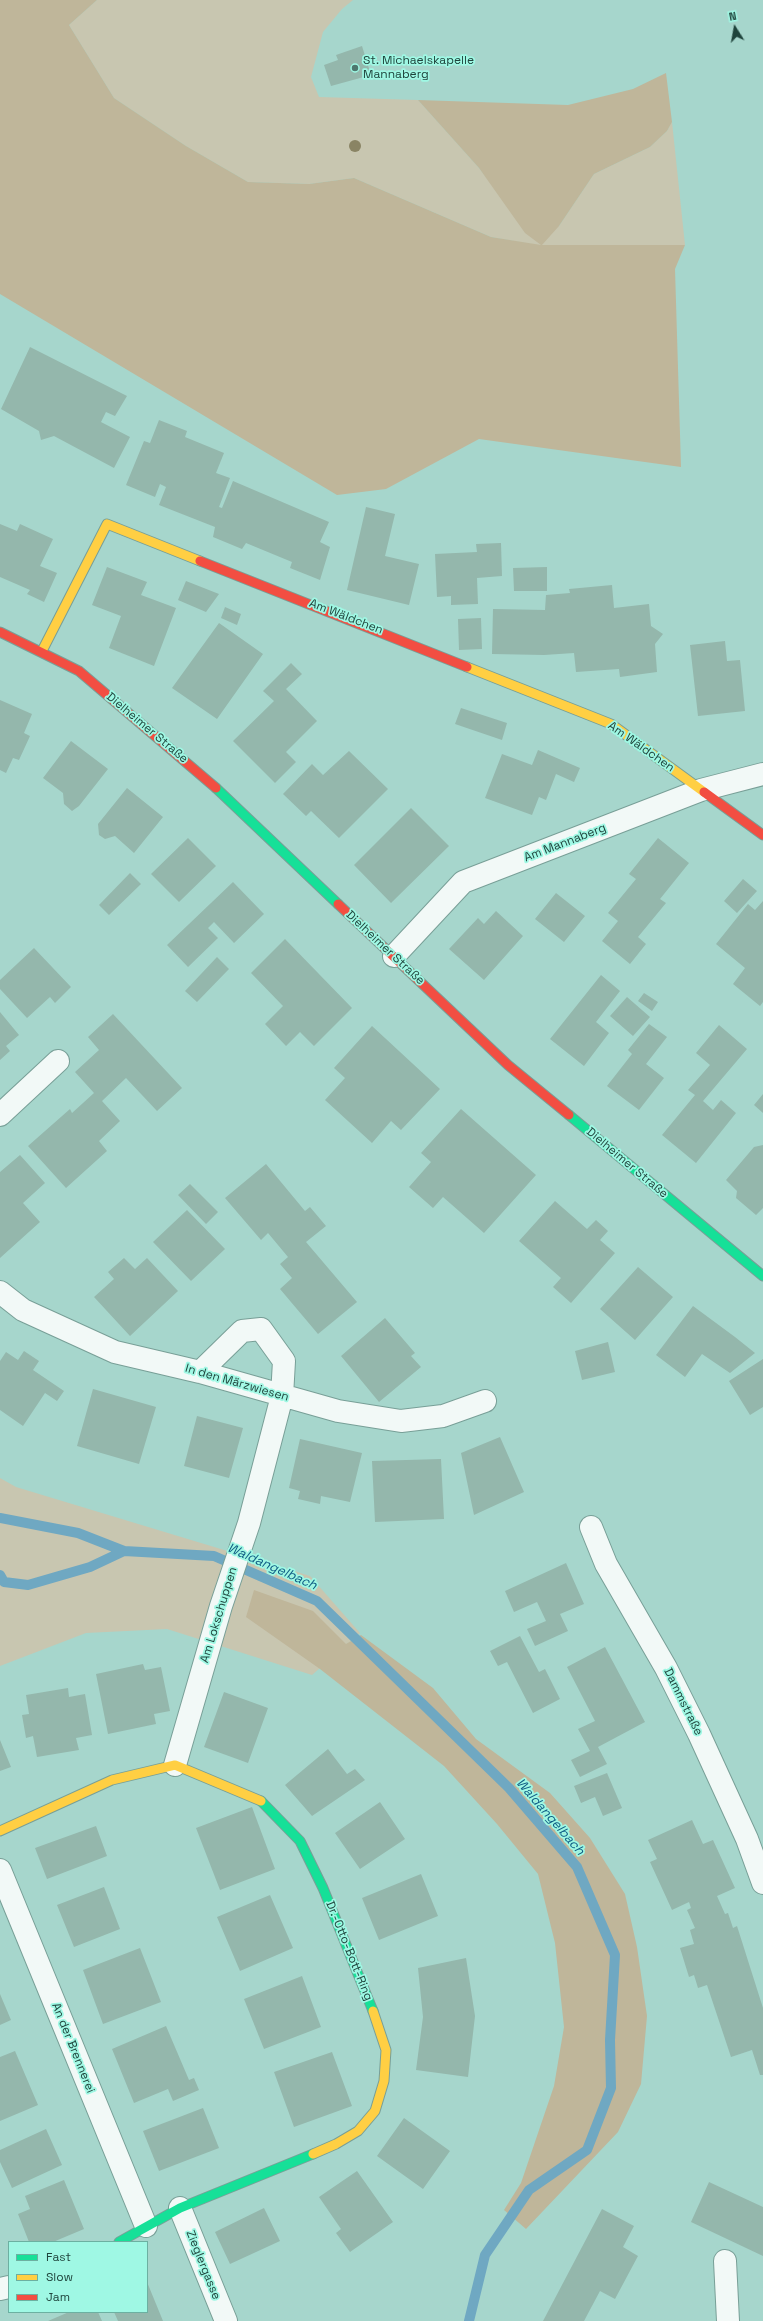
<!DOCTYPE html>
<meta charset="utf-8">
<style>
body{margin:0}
#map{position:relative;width:763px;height:2321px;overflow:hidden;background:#a6d6cc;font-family:"Space Grotesk",sans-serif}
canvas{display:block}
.legend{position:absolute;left:8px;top:2241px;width:140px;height:72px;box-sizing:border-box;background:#9ff8e4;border:1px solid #6cb0a1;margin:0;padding:5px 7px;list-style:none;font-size:12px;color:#1f443c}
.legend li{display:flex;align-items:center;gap:8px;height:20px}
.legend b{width:20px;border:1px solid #6cb0a1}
.north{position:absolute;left:715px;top:8px;width:40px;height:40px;-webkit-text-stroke:3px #9ff8e4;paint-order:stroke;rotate:349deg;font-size:11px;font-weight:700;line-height:16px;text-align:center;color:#1f443c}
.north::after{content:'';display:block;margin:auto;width:14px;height:18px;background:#1f443c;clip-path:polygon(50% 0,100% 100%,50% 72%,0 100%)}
</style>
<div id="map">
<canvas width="763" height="2321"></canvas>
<ul class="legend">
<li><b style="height:5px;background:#16e098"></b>Fast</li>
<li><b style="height:5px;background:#ffcf43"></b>Slow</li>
<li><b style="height:5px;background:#f24e42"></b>Jam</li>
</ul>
<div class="north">N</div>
</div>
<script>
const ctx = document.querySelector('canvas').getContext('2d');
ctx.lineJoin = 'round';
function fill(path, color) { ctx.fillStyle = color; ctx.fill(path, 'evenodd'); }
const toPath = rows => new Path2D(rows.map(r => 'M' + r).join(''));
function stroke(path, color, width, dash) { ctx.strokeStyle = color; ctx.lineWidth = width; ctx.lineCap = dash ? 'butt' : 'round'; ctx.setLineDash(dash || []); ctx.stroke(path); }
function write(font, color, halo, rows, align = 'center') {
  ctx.font = font + ' "Space Grotesk",sans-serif'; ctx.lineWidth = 3.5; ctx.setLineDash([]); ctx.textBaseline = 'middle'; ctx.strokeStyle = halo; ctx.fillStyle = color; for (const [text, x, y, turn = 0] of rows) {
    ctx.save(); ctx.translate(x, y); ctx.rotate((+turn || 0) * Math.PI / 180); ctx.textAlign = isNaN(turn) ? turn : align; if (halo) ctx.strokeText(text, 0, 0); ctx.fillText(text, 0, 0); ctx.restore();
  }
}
const green = toPath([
 [97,0,353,0,342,9,323,32,311,77,319,97,418,100,479,168,503,199,559,226,594,174,650,147,667,131,672,122,685,245,542,246,491,237,354,178,309,184,248,182,186,146,114,98,69,25],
 [0,1478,16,1487,310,1576,360,1633,312,1675,167,1629,86,1633,0,1666]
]);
const forest = toPath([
 [0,0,97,0,69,25,114,98,186,146,248,182,309,184,354,178,491,237,541,245,525,233,479,168,418,100,568,105,633,89,666,73,672,122,667,131,650,147,594,174,559,226,542,245,685,245,675,269,681,467,479,439,386,489,337,495,0,294],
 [254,1590,313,1611,346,1644,361,1635,433,1688,476,1739,550,1793,590,1838,625,1894,637,1947,647,2016,641,2084,618,2132,526,2229,504,2210,521,2183,554,2086,564,2027,555,1943,538,1874,497,1824,444,1766,320,1669,246,1617]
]);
const stream = toPath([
 [0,1518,78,1533,124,1551,214,1556,317,1601,509,1788,577,1867,615,1955,610,2040,611,2088,587,2150,529,2190,485,2255,469,2321],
 [0,1575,4,1582,28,1585,90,1567,124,1551]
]);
const building = toPath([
 [362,46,371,75,331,86,324,65,338,60,336,55],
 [30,347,127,396,115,416,106,412,101,422,130,437,114,468,54,436,41,440,39,431,1,409],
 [159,420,187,431,185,437,224,453,216,473,230,478,219,507,222,508,233,481,329,522,320,542,330,547,320,580,290,568,292,562,246,543,242,549,213,537,215,527,159,505,166,487,160,484,155,497,126,485,144,441,150,443],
 [366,507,395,514,385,556,419,564,409,605,347,590],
 [0,524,17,531,20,524,53,539,40,566,57,573,44,602,27,594,30,590,0,577],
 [501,543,502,576,477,578,478,604,451,605,451,596,437,597,435,554,477,552,476,544],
 [107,567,147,582,141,595,176,608,154,666,109,648,121,616,92,605],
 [547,567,547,591,514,591,513,568],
 [186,581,219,594,206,612,178,600],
 [612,585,614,608,649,604,651,626,663,634,655,644,657,672,620,677,619,669,576,672,574,653,544,655,492,654,493,609,545,610,546,595,570,593,569,589],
 [225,607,241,614,237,625,221,618],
 [481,618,482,649,459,650,458,619],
 [219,623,263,654,217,719,172,688],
 [725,641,727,661,740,660,745,711,698,716,690,645],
 [291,663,302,674,286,689,317,721,286,752,296,762,275,783,233,741,274,701,263,691],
 [0,700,32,714,24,733,30,736,19,760,13,758,6,773,0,770],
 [461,708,507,723,502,740,455,724],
 [71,741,108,769,79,806,72,811,64,804,63,793,43,778],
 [538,750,580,768,574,782,556,774,546,800,539,797,532,815,485,798,502,754,532,765],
 [349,751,388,789,339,838,311,811,306,816,283,794,312,764,323,775],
 [127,788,163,817,134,853,115,836,105,839,99,835,98,824],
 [411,808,449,846,391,903,354,865],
 [188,838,216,866,179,902,151,874],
 [658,838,689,863,660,899,666,903,638,937,646,944,630,964,602,941,618,921,608,913,636,879,629,874],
 [130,873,141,884,109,915,99,905],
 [743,879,757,891,737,913,724,901],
 [233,882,264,914,234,943,214,922,208,928,218,938,188,967,167,945],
 [556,893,585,916,564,942,535,919],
 [763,901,763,1002,760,1006,733,984,745,968,716,944,748,904,755,910],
 [496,911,523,936,484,980,449,949,478,918,484,924],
 [285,939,352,1008,314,1046,300,1032,286,1046,265,1024,283,1006,251,973],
 [34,948,71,987,55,1003,50,997,27,1018,0,989,0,980],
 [217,957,229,969,197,1002,185,991],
 [601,975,620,991,596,1022,609,1033,584,1066,550,1039],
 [644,993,658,1002,652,1011,638,1001],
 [627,997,650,1017,633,1036,610,1016],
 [0,1012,19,1035,6,1046,10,1051,0,1060],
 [113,1014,182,1088,157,1111,126,1078,102,1101,120,1121,99,1141,107,1151,66,1188,28,1146,70,1109,72,1113,94,1093,75,1072,99,1050,88,1037],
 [649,1024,667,1037,646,1064,664,1078,639,1110,607,1086,632,1054,628,1050],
 [719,1025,747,1049,703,1101,713,1110,721,1100,736,1113,696,1163,662,1135,695,1095,688,1090,710,1065,696,1053],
 [372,1026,440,1089,401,1130,391,1121,372,1143,325,1100,345,1078,334,1068],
 [763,1094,763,1113,754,1105],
 [461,1109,536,1175,484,1233,443,1197,433,1208,409,1187,431,1162,421,1153],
 [763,1145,763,1208,756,1215,736,1198,737,1191,726,1180,754,1147],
 [20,1155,45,1183,23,1203,40,1222,0,1258,0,1172],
 [266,1164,305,1211,310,1207,326,1226,306,1242,357,1302,318,1334,280,1289,292,1278,280,1264,288,1257,268,1233,261,1240,225,1198],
 [190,1184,218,1212,206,1224,178,1195],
 [555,1201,587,1229,596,1220,608,1231,600,1240,615,1253,571,1303,553,1287,561,1278,519,1241],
 [187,1210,225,1249,191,1281,153,1242],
 [124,1258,135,1269,147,1258,178,1291,130,1336,94,1297,114,1279,108,1272],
 [638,1267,673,1297,635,1340,600,1309],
 [693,1306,735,1337,755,1353,730,1373,702,1354,685,1377,656,1355],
 [385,1318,415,1353,411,1356,421,1367,379,1402,341,1356],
 [608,1342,615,1372,582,1380,575,1351],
 [24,1351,39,1361,33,1370,64,1391,57,1401,45,1393,23,1426,0,1410,0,1361,6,1352,18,1360],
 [763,1359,763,1407,750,1415,729,1381],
 [93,1389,156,1407,139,1464,77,1446],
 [197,1416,243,1428,229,1478,184,1466],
 [500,1437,524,1492,474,1515,461,1453],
 [300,1439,362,1453,350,1502,321,1496,320,1504,298,1499,300,1491,289,1488],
 [441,1459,444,1519,375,1522,372,1461],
 [566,1563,584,1604,560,1614,568,1631,535,1646,527,1629,546,1621,537,1602,514,1612,505,1591],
 [520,1636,539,1672,545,1669,560,1699,533,1713,507,1662,498,1666,490,1651],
 [605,1647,645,1722,598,1747,607,1764,580,1777,571,1760,590,1751,578,1729,595,1721,567,1667],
 [143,1664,145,1670,161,1667,170,1711,154,1714,156,1724,108,1734,96,1674],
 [68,1688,69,1697,85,1694,92,1735,76,1738,79,1750,37,1757,33,1736,26,1738,22,1715,29,1714,26,1695],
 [224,1692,268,1708,248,1763,204,1747],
 [0,1740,11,1767,0,1771],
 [328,1749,347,1774,355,1769,365,1780,312,1816,285,1785],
 [607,1773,622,1808,603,1816,595,1797,581,1803,574,1786],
 [380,1802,405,1839,360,1869,335,1833],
 [252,1807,275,1869,220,1890,196,1828],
 [692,1820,703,1844,713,1840,735,1888,717,1896,725,1914,728,1913,733,1928,737,1926,763,2008,763,2075,760,2075,752,2050,731,2057,707,1985,698,1988,694,1975,689,1977,680,1948,694,1944,690,1930,695,1928,687,1910,691,1908,689,1902,672,1910,650,1862,657,1859,648,1840],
 [96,1826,107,1856,47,1879,35,1848],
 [421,1874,438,1916,379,1940,362,1898],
 [104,1887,120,1929,74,1947,57,1905],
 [270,1895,293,1948,240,1971,217,1917],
 [140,1948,161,2002,103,2024,83,1970],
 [466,1958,475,2016,468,2077,416,2070,423,2017,418,1968],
 [302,1976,321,2027,264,2049,244,1999],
 [0,1994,11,2020,0,2025],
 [166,2026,189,2080,194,2078,199,2090,173,2101,168,2089,134,2103,112,2049],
 [15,2051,38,2105,0,2121,0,2057],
 [332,2052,352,2106,294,2127,274,2072],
 [203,2108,219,2148,159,2171,143,2131],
 [404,2118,450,2151,423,2189,377,2156],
 [46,2129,62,2165,12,2188,0,2162,0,2150],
 [357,2171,393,2222,350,2252,336,2233,341,2229,319,2197],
 [64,2180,84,2229,53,2242,29,2242,18,2214,30,2209,25,2196],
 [709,2182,763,2207,763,2256,691,2222],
 [264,2208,280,2241,230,2264,215,2232],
 [602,2209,634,2226,623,2247,638,2256,615,2299,600,2291,584,2321,543,2321],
 [147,2282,163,2321,118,2321,114,2312,147,2312],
 [69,2312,98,2312,102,2321,48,2321]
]);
const street = toPath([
 [394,956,463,882,701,790,763,774],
 [0,1115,58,1061],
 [0,1292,23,1310,115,1352,200,1372,338,1411,401,1421,443,1416,485,1401],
 [591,1527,606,1564,666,1668,699,1734,747,1839,763,1883],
 [175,1765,221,1606,249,1523,282,1396,284,1361,261,1329,242,1331,200,1372],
 [0,1870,146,2226],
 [180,2208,226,2321],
 [725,2261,728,2321],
 [0,2289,9,2287]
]);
const fast = toPath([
 [216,788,338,904],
 [569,1115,763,1276],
 [261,1801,300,1841,323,1888,373,2011],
 [119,2242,180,2208,313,2154]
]);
const slow = toPath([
 [42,651,107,524,200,561],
 [467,667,611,724,704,792],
 [0,1831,112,1780,175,1765,261,1801],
 [313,2154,336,2144,358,2131,375,2111,384,2081,386,2050,373,2011]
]);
const jam = toPath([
 [200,561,467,667],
 [0,632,79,671,216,788],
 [704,792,763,835],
 [338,904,508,1065,569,1115]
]);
const trees = [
 [355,146]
];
const markers = [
 [355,68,4,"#4e776e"]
];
const poiNames = [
 ["St. Michaelskapelle",363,61],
 ["Mannaberg",363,75]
];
const streetNames = [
 ["Am Wäldchen",346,617,21],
 ["Dielheimer Straße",147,728,40],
 ["Am Wäldchen",641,747,35],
 ["Am Mannaberg",565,843,-21],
 ["Dielheimer Straße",385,948,43],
 ["Dielheimer Straße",627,1163,40],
 ["In den Märzwiesen",237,1383,16],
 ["Am Lokschuppen",219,1615,-73],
 ["Dammstraße",683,1702,64],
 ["Dr.-Otto-Bott-Ring",349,1951,68],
 ["An der Brennerei",73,2048,68],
 ["Zieglergasse",203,2265,68]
];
const waterNames = [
 ["Waldangelbach",272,1567,24],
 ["Waldangelbach",550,1817,49]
];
fill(green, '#c8c6b0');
fill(forest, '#bfb69a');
stroke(stream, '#6fa8c2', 10);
fill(building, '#94b7ac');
stroke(street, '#789f97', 24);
stroke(fast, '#789f97', 11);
stroke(slow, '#789f97', 11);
stroke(jam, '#789f97', 11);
stroke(street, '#f2f9f7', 22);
stroke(fast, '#16e098', 9);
stroke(slow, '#ffcf43', 9);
stroke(jam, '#f24e42', 9);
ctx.fillStyle = '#8a8464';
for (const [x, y] of trees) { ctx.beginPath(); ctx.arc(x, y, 6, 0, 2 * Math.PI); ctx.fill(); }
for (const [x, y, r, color] of markers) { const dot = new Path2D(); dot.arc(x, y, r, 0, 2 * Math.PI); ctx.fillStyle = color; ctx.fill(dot); stroke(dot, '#9ff8e4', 1.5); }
write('12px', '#1f443c', '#9ff8e4', poiNames, 'left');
write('12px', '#1f443c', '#9ff8e4', streetNames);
write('italic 13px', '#0f5b83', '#9ff8e4', waterNames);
</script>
